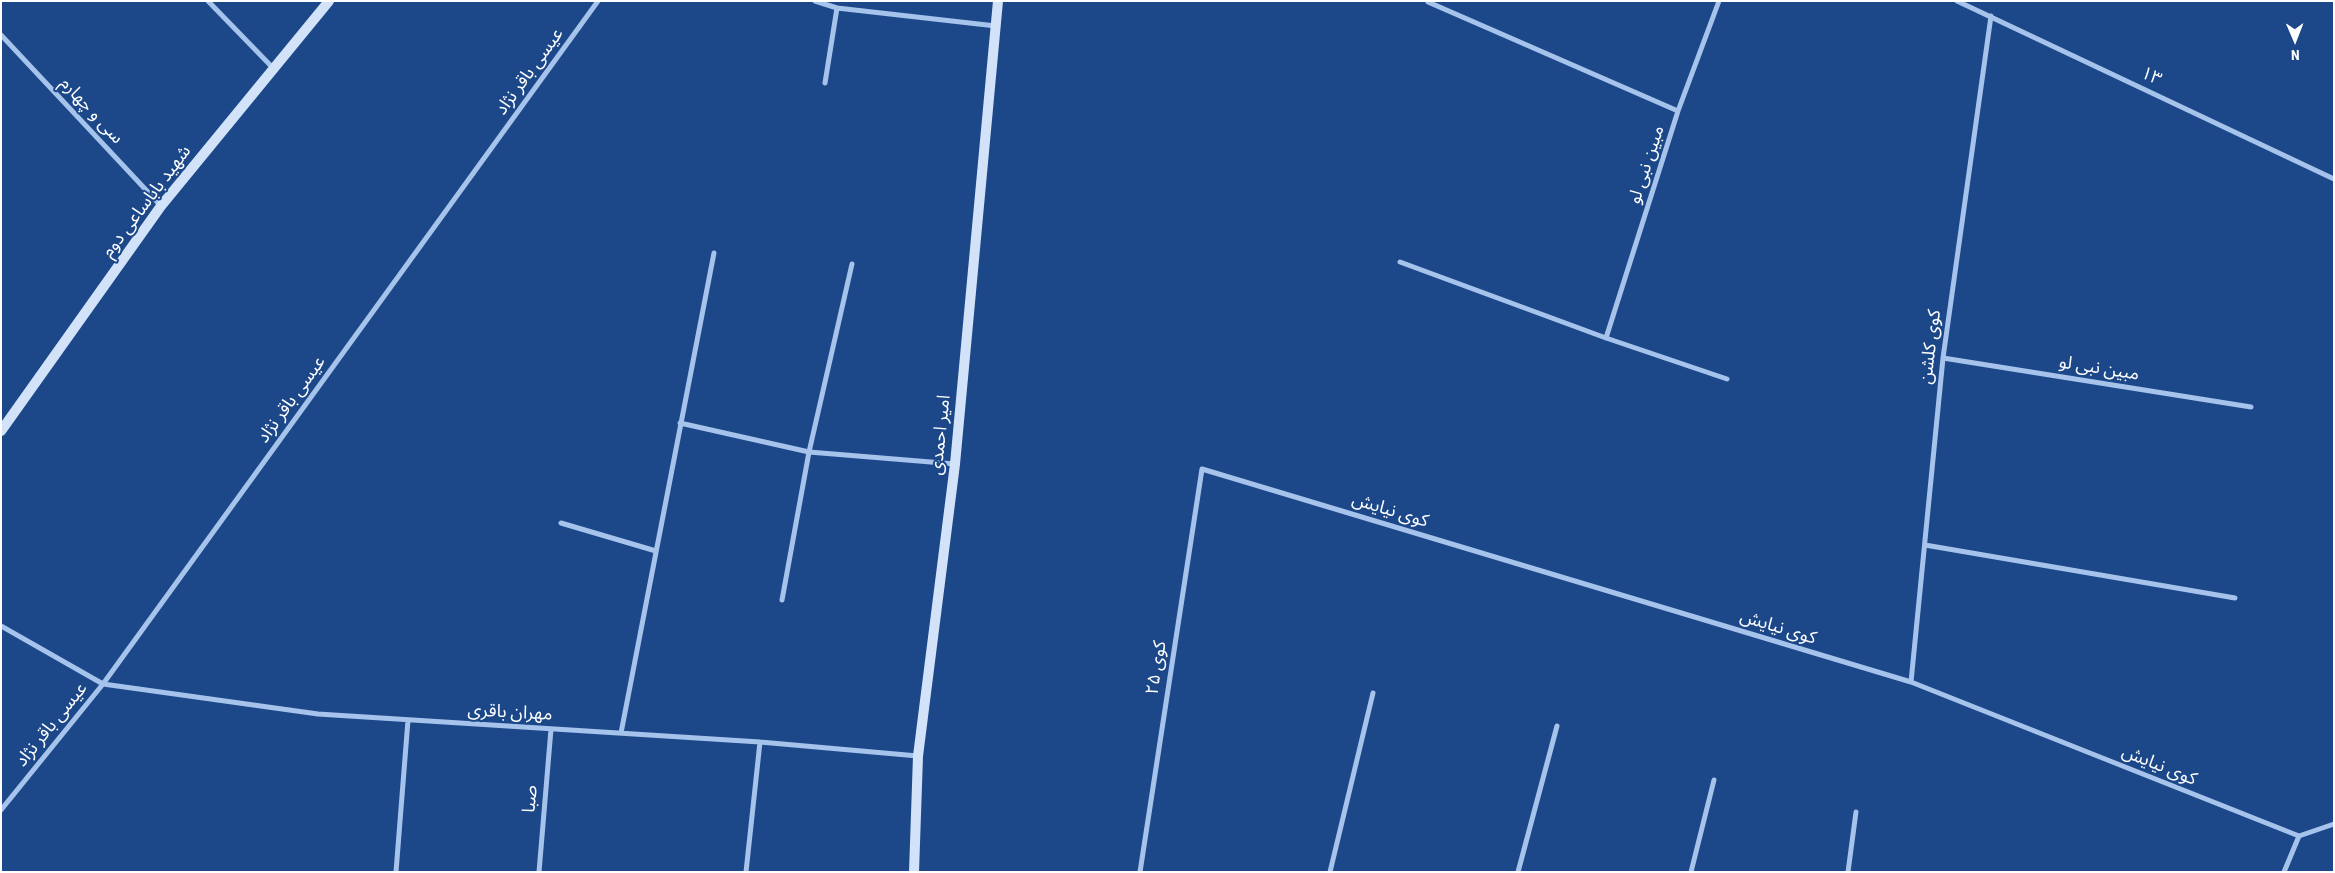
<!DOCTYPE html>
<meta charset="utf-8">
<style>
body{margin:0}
#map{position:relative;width:2335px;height:873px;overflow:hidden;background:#1c4889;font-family:"Roboto Condensed",sans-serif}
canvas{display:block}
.frame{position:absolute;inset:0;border:2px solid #fff;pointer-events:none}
.north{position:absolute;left:2270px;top:15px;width:50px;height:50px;-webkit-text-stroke:4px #1c4889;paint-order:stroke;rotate:179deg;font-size:14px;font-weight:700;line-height:20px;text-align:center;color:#fff}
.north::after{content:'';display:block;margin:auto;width:18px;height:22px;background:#fff;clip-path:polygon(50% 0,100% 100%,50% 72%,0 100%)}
</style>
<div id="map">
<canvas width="2335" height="873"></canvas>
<div class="frame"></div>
<div class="north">N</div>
</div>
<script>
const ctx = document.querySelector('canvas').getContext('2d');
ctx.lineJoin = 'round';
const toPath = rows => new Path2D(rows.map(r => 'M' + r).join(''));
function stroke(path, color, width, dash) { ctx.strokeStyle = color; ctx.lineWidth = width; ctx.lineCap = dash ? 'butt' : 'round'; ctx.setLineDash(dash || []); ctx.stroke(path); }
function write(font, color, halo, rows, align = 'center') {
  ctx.font = font + ' "Roboto Condensed","Noto Sans Arabic",sans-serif'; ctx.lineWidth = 4; ctx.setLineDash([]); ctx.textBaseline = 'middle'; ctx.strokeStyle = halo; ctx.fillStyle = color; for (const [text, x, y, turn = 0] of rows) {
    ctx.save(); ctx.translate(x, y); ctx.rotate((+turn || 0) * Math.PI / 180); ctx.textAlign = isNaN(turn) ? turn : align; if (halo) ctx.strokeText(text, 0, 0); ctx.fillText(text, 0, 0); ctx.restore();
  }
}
const minor = toPath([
 [208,1,274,69],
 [815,1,837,8,996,26],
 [1957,1,2334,179],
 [1428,2,1678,111],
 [1,35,161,206],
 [825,83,837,8],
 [1400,262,1606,338,1727,379],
 [1606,338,1678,111,1719,1],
 [1943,358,2251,407],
 [680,423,809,452,955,464],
 [561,523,656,551],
 [1925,545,2235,598],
 [782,600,809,452,852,264],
 [1,626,103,684,318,714,760,742,918,756],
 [1911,682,1943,358,1991,16],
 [621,733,714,253],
 [1,810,103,684,598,1],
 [396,872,408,720],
 [539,872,551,729],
 [746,872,760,742],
 [1140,872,1202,469,1911,682,2299,836,2334,824],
 [1330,872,1373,693],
 [1518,872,1557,726],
 [1691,872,1714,780],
 [1848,872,1856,812],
 [2284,872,2299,836]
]);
const secondary = toPath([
 [1,431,161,206,329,1],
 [914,872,918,756,955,464,998,1]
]);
const streetNames = [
 ["عیسی باقر نژاد",530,72,-54],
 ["۱۳",2151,77,25],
 ["سی و چهارم",91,111,47],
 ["مبین نبی لو",1647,165,-72],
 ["شهید باباساعی دوم",147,202,-53],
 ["کوی کلشن",1931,347,-83],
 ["مبین نبی لو",2099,369,9],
 ["عیسی باقر نژاد",292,400,-54],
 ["امیر احمدی",941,435,-84],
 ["کوی نیایش",1390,511,17],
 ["کوی نیایش",1778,628,17],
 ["کوی ۲۵",1157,668,-81],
 ["مهران باقری",510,713,3],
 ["عیسی باقر نژاد",52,725,-51],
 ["کوی نیایش",2159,766,22],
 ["صبا",531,799,-85]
];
stroke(minor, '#a6c3ec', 5);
stroke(secondary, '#d2e2f9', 10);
write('18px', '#fff', '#1c4889', streetNames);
</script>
